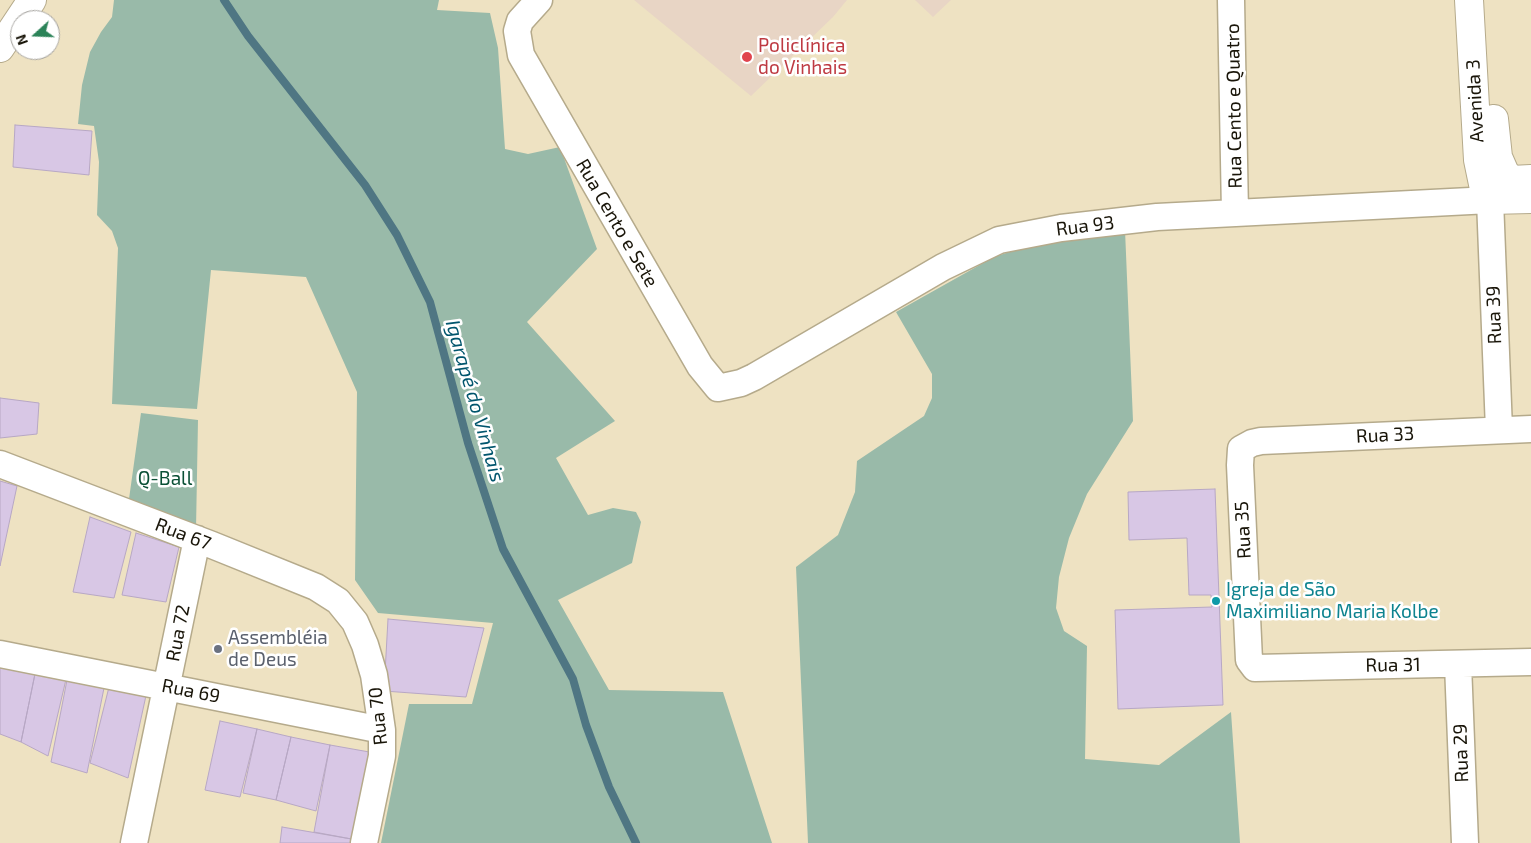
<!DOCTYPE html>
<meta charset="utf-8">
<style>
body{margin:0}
#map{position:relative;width:1531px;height:843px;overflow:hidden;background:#eee2c2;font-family:"Exo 2",sans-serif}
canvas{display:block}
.north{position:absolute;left:10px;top:10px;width:50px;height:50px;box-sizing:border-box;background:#fff;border:1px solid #a3a19d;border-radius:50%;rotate:250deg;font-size:14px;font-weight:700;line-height:20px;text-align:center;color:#191509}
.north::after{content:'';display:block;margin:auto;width:18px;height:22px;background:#2b8358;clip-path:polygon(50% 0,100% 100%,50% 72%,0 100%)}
</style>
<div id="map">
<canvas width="1531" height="843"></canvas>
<div class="north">N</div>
</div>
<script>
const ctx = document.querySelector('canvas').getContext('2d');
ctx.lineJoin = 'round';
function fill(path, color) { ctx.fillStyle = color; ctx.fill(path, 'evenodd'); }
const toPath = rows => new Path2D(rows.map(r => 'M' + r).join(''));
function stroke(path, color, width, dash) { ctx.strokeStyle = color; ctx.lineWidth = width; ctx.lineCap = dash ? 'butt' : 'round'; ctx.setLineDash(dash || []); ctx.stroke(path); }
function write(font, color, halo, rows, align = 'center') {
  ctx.font = font + ' "Exo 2",sans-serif'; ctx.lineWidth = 5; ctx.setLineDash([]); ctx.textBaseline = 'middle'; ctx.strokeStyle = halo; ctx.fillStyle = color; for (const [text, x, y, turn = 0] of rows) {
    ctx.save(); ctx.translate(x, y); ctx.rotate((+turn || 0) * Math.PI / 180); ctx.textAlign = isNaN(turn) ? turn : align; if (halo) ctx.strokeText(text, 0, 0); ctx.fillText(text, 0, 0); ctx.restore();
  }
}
const medical = toPath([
 [634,0,847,0,833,17,751,96],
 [915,0,951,0,933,17]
]);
const green = toPath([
 [114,0,439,0,437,10,490,13,498,48,505,149,528,154,560,147,597,249,527,322,615,421,556,458,588,515,613,508,636,512,641,522,632,563,558,600,609,690,723,692,772,843,381,843,409,704,472,704,493,623,378,613,355,580,357,392,306,277,211,270,197,409,112,404,118,248,112,231,97,215,99,162,94,126,78,124,82,85,90,52,101,32,112,17],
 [1125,230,1133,421,1087,494,1069,538,1059,577,1056,608,1064,631,1087,646,1085,759,1159,765,1231,712,1240,843,808,843,796,567,838,535,855,492,857,461,924,416,932,398,932,374,896,312,994,257,1043,241],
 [141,413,198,420,196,529,129,499]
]);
const stream = toPath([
 [224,0,248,36,365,185,397,235,430,302,468,443,503,549,573,679,586,725,609,787,636,843]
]);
const building = toPath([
 [15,125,92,131,89,175,13,167,15,125],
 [0,398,39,403,37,434,0,438,0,398],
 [0,481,17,486,0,566,0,481],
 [1215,489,1223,705,1118,709,1115,610,1212,607,1211,595,1189,595,1187,538,1129,540,1128,492,1215,489],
 [90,517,131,532,114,598,73,592,90,517],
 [136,533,179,547,166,602,122,595,136,533],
 [388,619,484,628,466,697,384,691,388,619],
 [0,663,36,669,21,742,0,734,0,663],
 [36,669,67,675,48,756,21,742,36,669],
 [68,675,105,683,87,773,51,762,68,675],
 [110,683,147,691,128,778,90,763,110,683],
 [220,721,257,729,240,797,205,790,220,721],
 [257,729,291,737,276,800,243,793,257,729],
 [291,737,330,745,316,811,276,800,291,737],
 [330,745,375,753,357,840,314,832,330,745],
 [282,827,357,840,356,843,280,843,282,827]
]);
const street = toPath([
 [539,0,520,21,517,31,521,55,700,366,718,388,741,383,754,377,943,267,999,240,1061,228,1157,217,1490,200],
 [1231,0,1235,213],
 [1490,200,1499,430],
 [1531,429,1261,441,1252,443,1241,449,1240,465,1249,660,1255,668,1531,662],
 [0,464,212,545,316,587,338,601,355,622,365,645,374,675,382,730,382,756,364,843],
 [0,654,382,730],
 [1458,664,1465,843],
 [134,843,197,539]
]);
const secondary = toPath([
 [1469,0,1478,160,1484,189,1490,200,1531,199],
 [0,48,32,0],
 [1494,119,1498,157,1505,173,1512,180,1531,179]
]);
const markers = [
 [747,57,6,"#e0444e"],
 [1216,601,5,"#0f9aa8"],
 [218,649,5,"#6b7280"]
];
const healthNames = [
 ["Policlínica",758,46],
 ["do Vinhais",758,68]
];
const streetNames = [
 ["Avenida 3",1475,101,-93],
 ["Rua Cento e Quatro",1234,106,-91],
 ["Rua Cento e Sete",617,223,60],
 ["Rua 93",1085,226,-7],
 ["Rua 39",1494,315,-92],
 ["Rua 33",1385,435,-3],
 ["Rua 35",1243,530,-93],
 ["Rua 67",183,534,21],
 ["Rua 72",178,633,-79],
 ["Rua 31",1393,665,-1],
 ["Rua 69",191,691,11],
 ["Rua 70",378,716,-96],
 ["Rua 29",1461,753,-92]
];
const parkNames = [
 ["Q-Ball",165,479]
];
const cultureNames = [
 ["Igreja de São",1226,590],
 ["Maximiliano Maria Kolbe",1226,612]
];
const worshipNames = [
 ["Assembléia",228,638],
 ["de Deus",228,660]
];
const waterNames = [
 ["Igarapé do Vinhais",475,401,74]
];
fill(medical, '#e8d5c5');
fill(green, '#99baa9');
stroke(stream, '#4f7683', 8);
fill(building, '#d8c7e5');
stroke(building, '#b7a7c4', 1);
stroke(street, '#b5aa8b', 29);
stroke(secondary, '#b5aa8b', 30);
stroke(street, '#fff', 26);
stroke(secondary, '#fff', 28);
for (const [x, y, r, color] of markers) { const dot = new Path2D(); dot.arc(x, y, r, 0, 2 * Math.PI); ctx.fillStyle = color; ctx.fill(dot); stroke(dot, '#fff', 2); }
write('19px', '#be3a42', '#fff', healthNames, 'left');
write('19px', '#191509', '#fff', streetNames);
write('19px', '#0a5036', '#fff', parkNames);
write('19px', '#0d838f', '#fff', cultureNames, 'left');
write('19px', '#5b616d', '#fff', worshipNames, 'left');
write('italic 20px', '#01556d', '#fff', waterNames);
</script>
